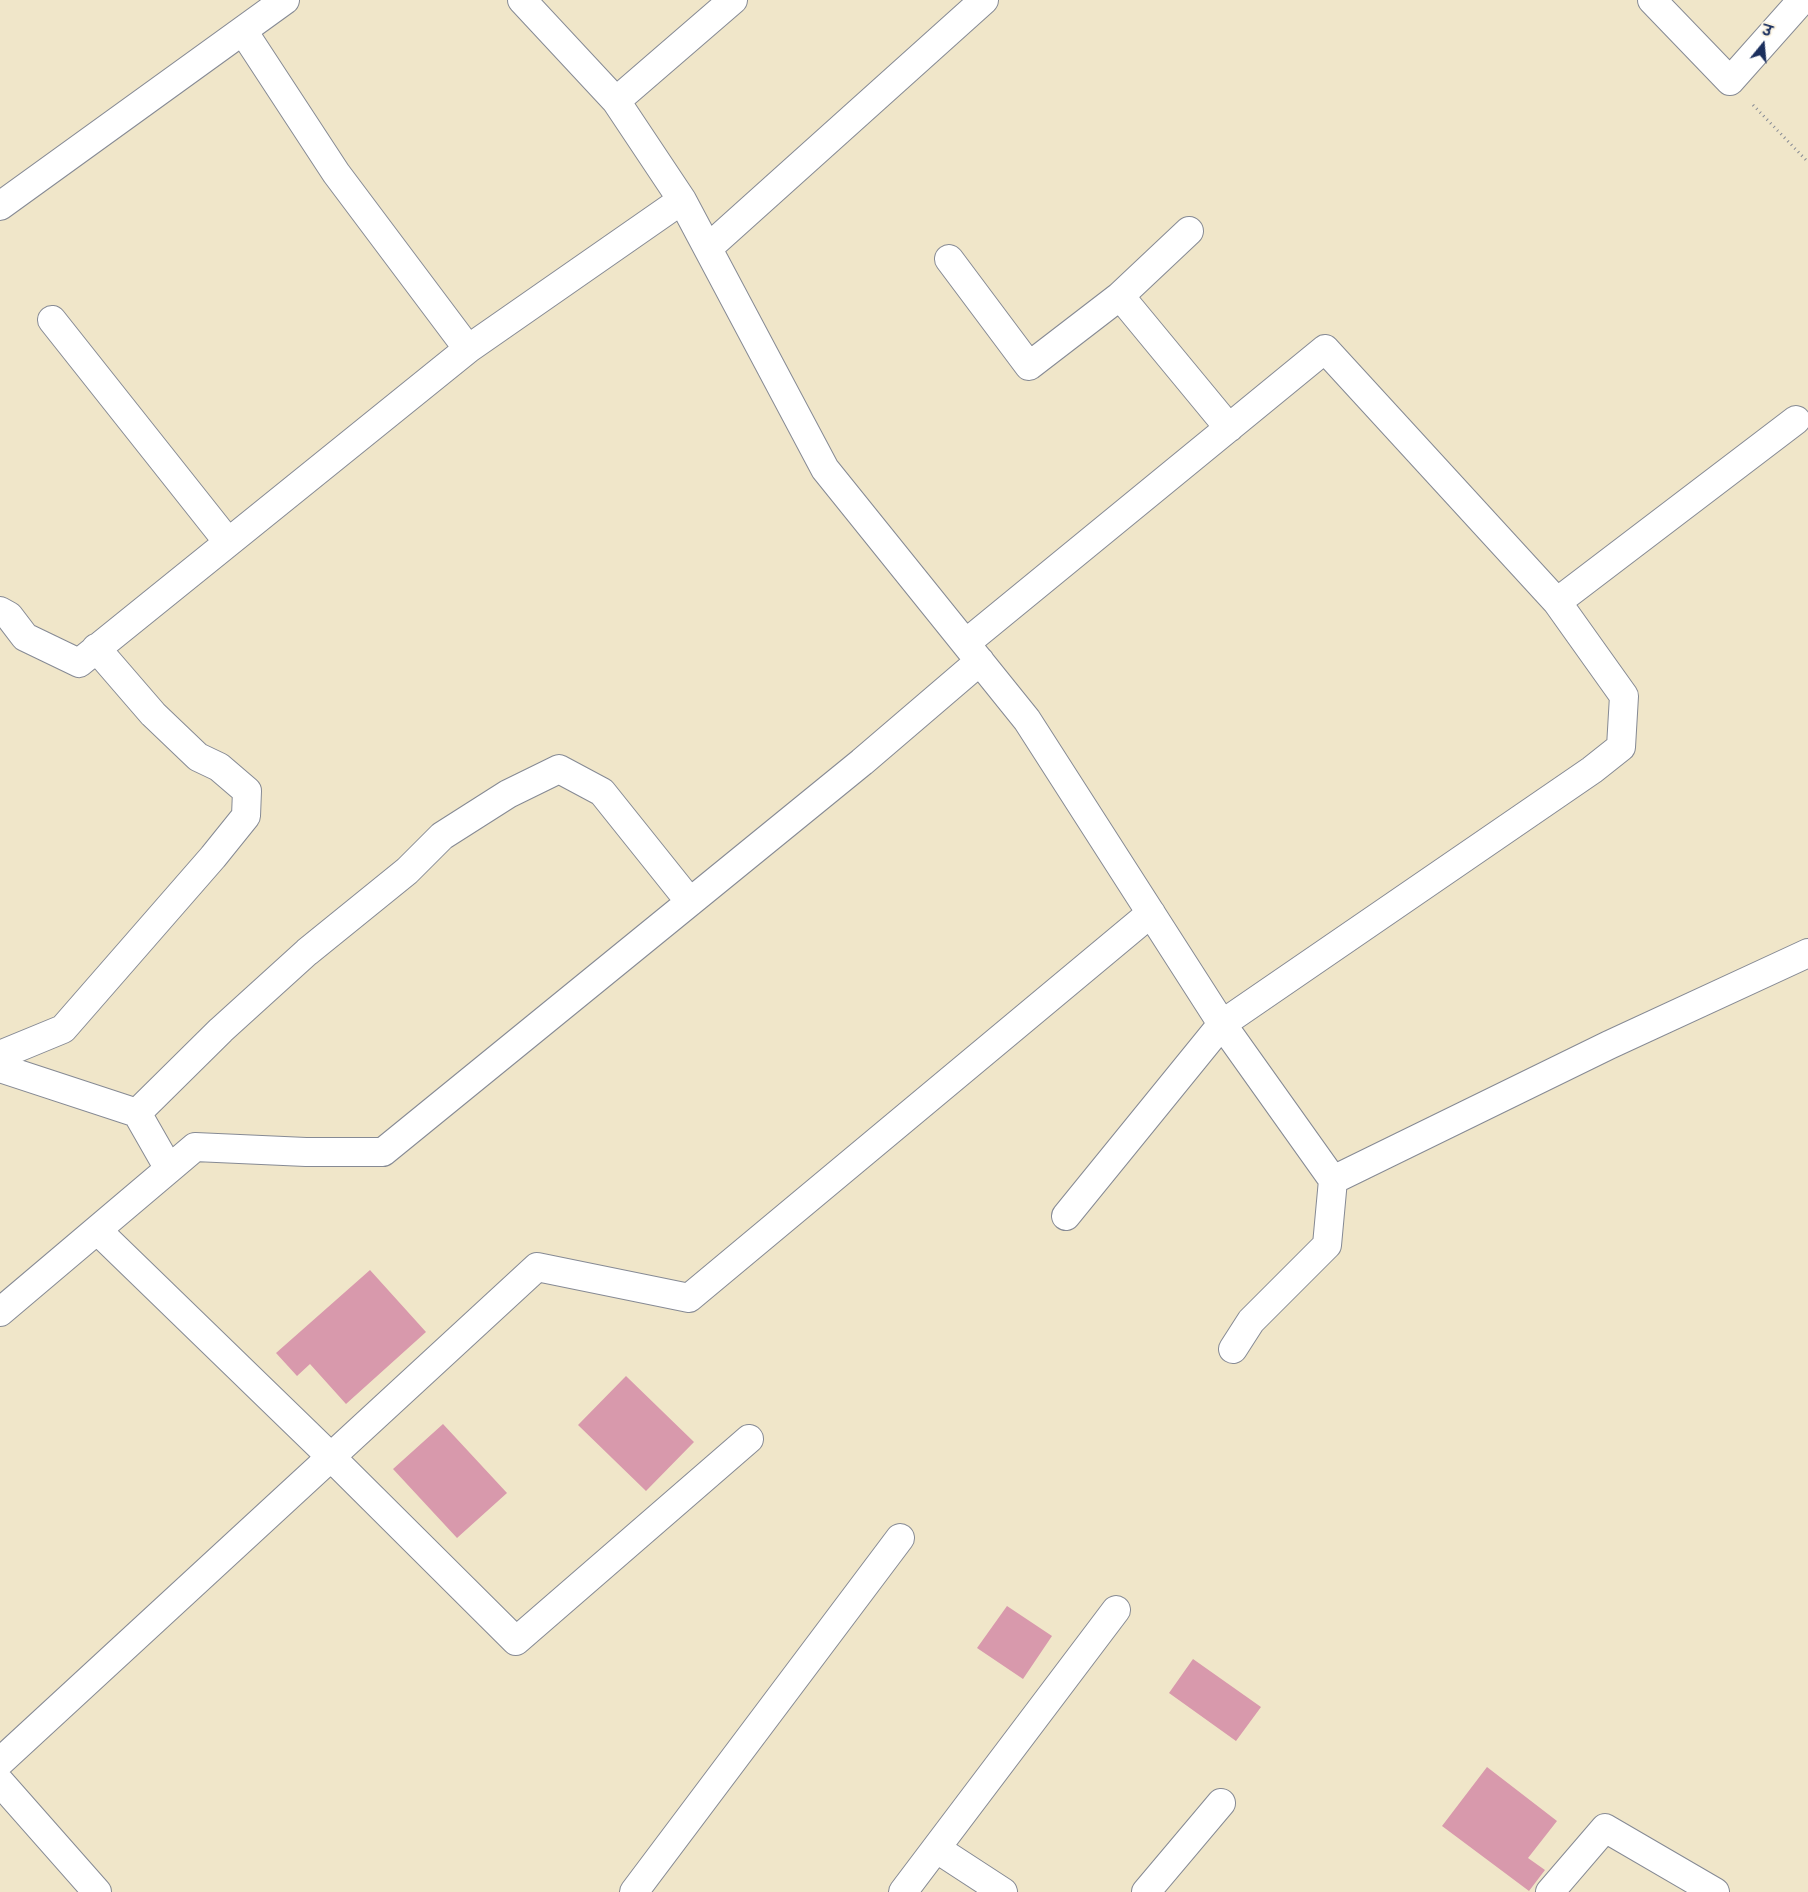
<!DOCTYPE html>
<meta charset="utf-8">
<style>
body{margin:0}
#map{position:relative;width:1808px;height:1892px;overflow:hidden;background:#f0e6c9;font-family:"Shantell Sans","Playpen Sans Deva",sans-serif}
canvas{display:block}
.north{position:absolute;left:1738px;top:20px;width:50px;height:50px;-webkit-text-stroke:4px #fcf5e5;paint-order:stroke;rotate:17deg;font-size:14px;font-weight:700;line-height:20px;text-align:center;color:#1b2f5e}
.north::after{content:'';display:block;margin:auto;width:18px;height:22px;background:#1b2f5e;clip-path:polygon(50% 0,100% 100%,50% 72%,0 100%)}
</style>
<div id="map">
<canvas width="1808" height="1892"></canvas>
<div class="north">उ</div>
</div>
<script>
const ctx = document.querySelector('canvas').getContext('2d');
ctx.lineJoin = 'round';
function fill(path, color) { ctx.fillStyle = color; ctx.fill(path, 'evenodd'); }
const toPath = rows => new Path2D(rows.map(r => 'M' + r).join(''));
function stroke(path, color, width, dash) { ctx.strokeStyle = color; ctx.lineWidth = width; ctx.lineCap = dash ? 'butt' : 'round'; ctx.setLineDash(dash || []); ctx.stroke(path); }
const building = toPath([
 [370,1270,426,1332,346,1404,310,1364,297,1376,276,1353],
 [626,1376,694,1442,646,1491,578,1425],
 [443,1424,507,1493,457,1538,393,1469],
 [1007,1606,1052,1636,1023,1679,977,1648],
 [1193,1659,1261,1707,1236,1741,1169,1693],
 [1487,1767,1557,1821,1528,1858,1545,1870,1529,1891,1442,1826]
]);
const path = toPath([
 [1753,105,1808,162]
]);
const street = toPath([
 [522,0,616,101,682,200,825,469,1027,720,1222,1024,1333,1180,1609,1045,1808,953],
 [1652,0,1730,81,1802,0],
 [243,31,336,173,468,349],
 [616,101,733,0],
 [0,206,285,0],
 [708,248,984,0],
 [949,259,1029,366,1120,296,1229,428],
 [1120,296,1189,231],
 [52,320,228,542],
 [0,611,9,616,25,637,79,663,468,349,682,200],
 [966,643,1325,349,1557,602],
 [0,1055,63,1029,213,857,246,816,247,791,219,767,198,757,153,714,96,648],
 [0,1068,137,1113,169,1169],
 [137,1113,221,1030,307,952,407,871,442,836,508,794,559,769,602,792,690,902],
 [1066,1216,1222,1024,1592,770,1621,747,1624,696,1557,602,1796,420],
 [97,1230,331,1457,516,1641,749,1439],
 [0,1312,195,1147,306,1152,383,1152,862,762,980,661],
 [1233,1349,1251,1321,1327,1245,1333,1180],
 [0,1762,537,1267,689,1298,1151,913],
 [0,1782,97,1892],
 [937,1849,1003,1892],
 [634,1892,900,1538],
 [903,1892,1116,1610],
 [1146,1892,1221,1803],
 [1550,1892,1605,1828,1715,1892]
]);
fill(building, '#d899ac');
stroke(street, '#868a94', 30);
stroke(path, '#868a94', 3, [1, 4]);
stroke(street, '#fff', 28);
</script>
